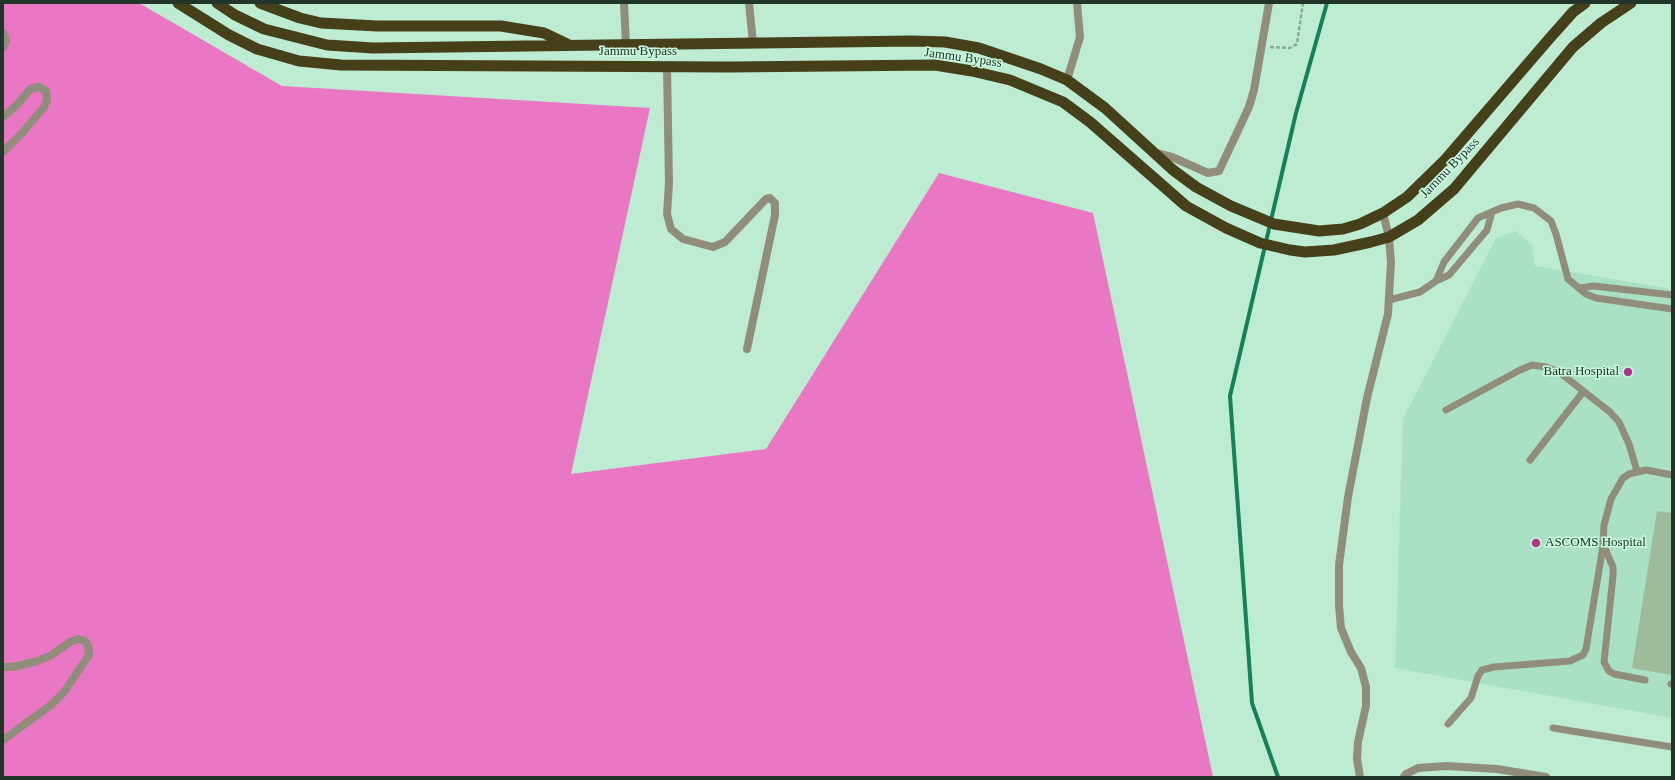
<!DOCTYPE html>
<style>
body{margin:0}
#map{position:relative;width:1675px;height:780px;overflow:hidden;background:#bdecd3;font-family:"Times New Roman",serif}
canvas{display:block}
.frame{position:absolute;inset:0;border:4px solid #22352b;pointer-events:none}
</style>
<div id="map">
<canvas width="1675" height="780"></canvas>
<div class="frame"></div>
</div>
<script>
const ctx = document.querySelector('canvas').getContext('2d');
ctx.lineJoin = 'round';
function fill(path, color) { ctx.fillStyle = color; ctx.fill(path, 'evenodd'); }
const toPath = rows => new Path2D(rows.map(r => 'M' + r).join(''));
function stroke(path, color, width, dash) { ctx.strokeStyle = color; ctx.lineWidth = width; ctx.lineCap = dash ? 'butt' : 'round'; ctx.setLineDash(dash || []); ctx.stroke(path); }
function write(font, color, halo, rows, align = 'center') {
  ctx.font = font + ' "Times New Roman",serif'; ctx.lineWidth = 3; ctx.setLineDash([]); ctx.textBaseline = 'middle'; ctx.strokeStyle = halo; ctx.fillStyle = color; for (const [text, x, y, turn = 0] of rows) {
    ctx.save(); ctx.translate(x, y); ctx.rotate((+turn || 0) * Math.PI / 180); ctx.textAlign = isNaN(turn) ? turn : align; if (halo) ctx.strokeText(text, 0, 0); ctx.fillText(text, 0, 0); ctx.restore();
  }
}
const built = toPath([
 [1516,231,1532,245,1535,266,1672,289,1672,718,1395,668,1403,419,1496,238]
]);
const forest = toPath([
 [3,3,139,3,282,86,650,108,571,474,766,449,939,173,1093,213,1213,777,3,777]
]);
const stream = toPath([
 [1278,777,1252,703,1230,396,1296,113,1327,3]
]);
const building = toPath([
 [1657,511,1672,513,1672,675,1632,668]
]);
const path = toPath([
 [1270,47,1290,48,1297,44,1303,3]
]);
const service = toPath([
 [1436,281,1444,262,1478,218,1501,208,1518,204,1534,208,1551,221,1556,234,1568,279,1586,294,1596,298,1672,309],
 [1580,288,1594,286,1672,295],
 [1389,300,1420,292,1436,281,1449,275,1487,230,1492,212],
 [1446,410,1520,370,1532,365,1546,367,1559,372,1610,412,1619,422,1629,444,1637,471],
 [1530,460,1583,392],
 [1645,680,1614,674,1609,671,1604,662,1613,576,1613,567,1603,544,1604,525,1611,499,1623,478,1629,474,1646,470,1672,475],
 [1671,684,1672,684],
 [1448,724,1471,698,1478,676,1482,670,1494,667,1570,661,1583,655,1586,649,1603,546],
 [1553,728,1672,747]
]);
const minor = toPath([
 [624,3,626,45],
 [749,3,753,43],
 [3,33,6,41,3,47],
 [667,67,669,183,667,214,671,229,683,239,713,247,725,242,766,199,770,198,775,203,775,215,747,349],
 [1067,80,1080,37,1077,3],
 [3,117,17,105,30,89,39,87,46,91,47,100,44,107,23,132,3,152],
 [1156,153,1172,157,1208,173,1219,171,1249,107,1254,90,1269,3],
 [3,667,13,667,34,662,50,656,70,642,78,639,85,641,88,646,89,655,64,692,51,705,3,740],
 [1360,777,1357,759,1358,742,1366,706,1366,687,1361,668,1351,652,1341,628,1339,606,1339,565,1348,497,1367,398,1388,314,1391,262,1389,237,1383,213],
 [1404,777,1406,774,1418,768,1446,766,1497,769,1546,777]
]);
const trunk = toPath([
 [178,3,229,35,257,49,299,61,341,65,729,67,935,65,972,71,1010,80,1063,102,1090,122,1186,206,1226,228,1260,243,1290,250,1305,252,1334,250,1371,242,1389,237,1418,220,1454,189,1573,47,1601,23,1631,3],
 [217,3,235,15,264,29,327,45,373,48,913,41,945,42,979,48,1041,69,1067,80,1105,108,1173,170,1196,187,1231,206,1274,224,1319,231,1343,229,1360,224,1383,213,1407,197,1444,161,1549,39,1573,12,1585,3],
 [260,3,300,18,321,23,377,26,501,26,544,33,567,44]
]);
const markers = [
 [1628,372,5,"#ad3489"],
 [1536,543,5,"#ad3489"]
];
const streetNames = [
 ["Jammu Bypass",638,52],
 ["Jammu Bypass",963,58,8],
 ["Jammu Bypass",1450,168,-46]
];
const poiNames = [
 ["Batra Hospital",1619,372],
 ["ASCOMS Hospital",1545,543,"left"]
];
fill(built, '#aae1c4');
fill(forest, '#ea77c3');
stroke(stream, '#17805a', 4);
fill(building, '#9ebc99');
stroke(path, '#86ab97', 2.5, [4, 2]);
stroke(service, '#908e7b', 7);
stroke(minor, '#908e7b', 8);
stroke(trunk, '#45401a', 11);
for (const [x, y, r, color] of markers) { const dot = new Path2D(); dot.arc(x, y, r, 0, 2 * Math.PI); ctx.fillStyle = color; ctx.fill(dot); stroke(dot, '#caf9e0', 1.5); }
write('13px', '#22352b', '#caf9e0', streetNames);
write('13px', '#22352b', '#caf9e0', poiNames, 'right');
</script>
